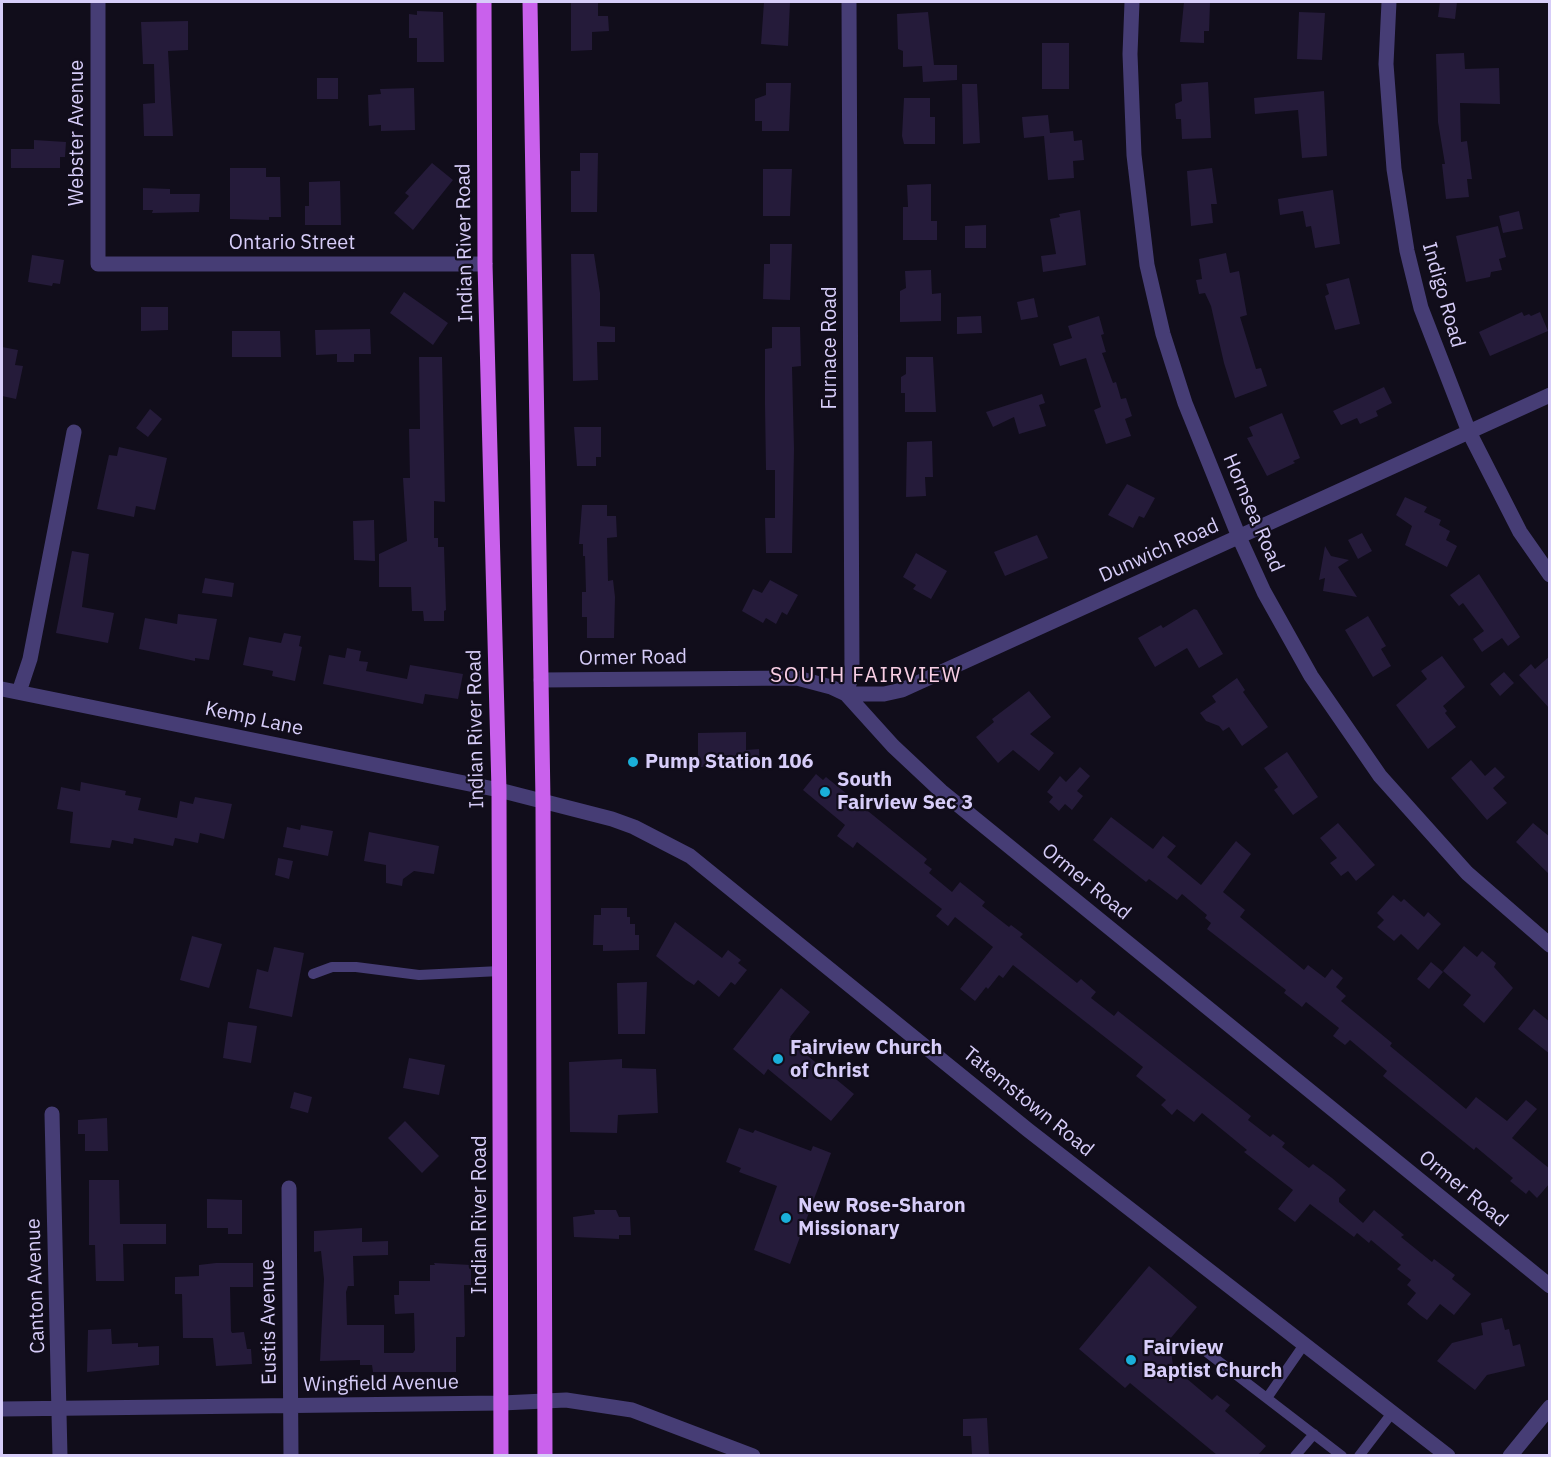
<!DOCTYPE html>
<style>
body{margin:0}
#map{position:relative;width:1551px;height:1457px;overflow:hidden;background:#110d1b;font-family:"IBM Plex Sans",sans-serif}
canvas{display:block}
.frame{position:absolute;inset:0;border:3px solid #d7cdf9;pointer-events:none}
</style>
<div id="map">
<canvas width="1551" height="1457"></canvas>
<div class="frame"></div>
</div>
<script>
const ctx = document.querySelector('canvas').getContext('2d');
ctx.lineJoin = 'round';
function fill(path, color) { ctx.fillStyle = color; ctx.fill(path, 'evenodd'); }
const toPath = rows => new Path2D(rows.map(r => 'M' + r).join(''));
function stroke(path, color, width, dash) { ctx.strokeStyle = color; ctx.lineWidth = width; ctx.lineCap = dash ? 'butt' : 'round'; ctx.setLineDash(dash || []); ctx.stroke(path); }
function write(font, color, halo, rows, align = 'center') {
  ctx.font = font + ' "IBM Plex Sans",sans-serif'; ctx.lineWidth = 4.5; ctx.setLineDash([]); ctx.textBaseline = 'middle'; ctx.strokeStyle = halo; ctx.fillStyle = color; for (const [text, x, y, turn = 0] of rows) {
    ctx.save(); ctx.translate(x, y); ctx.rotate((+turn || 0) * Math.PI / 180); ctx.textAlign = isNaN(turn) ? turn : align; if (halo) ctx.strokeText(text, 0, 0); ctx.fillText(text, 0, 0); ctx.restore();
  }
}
const building = toPath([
 [571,2,598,2,598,16,608,16,609,31,592,32,592,50,571,51],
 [764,2,790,2,788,46,761,44],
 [1184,2,1210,2,1209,31,1204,31,1204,43,1180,42],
 [1440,2,1457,2,1455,19,1438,17],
 [417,11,443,12,444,62,417,62,417,38,409,38,409,14,417,15],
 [928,12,934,65,957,65,957,80,923,82,922,66,903,67,903,51,898,49,897,14],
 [1299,12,1325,13,1322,60,1297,59],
 [188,21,188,50,168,51,173,136,144,136,143,104,155,103,154,64,143,64,141,22],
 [1042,43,1069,43,1069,89,1042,89],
 [1464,53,1465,69,1499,68,1500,104,1460,103,1461,142,1467,141,1472,179,1467,179,1469,197,1446,199,1442,164,1445,164,1438,122,1436,54],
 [317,78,338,78,338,99,317,99],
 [1208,82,1211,138,1182,139,1181,119,1176,119,1175,104,1182,101,1181,84],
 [766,83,791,83,789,131,762,131,762,121,755,121,755,99,766,95],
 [962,84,977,84,980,143,963,144],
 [414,88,415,130,381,131,381,125,369,126,368,95,381,94,380,89],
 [1324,91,1327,156,1302,158,1298,110,1255,114,1254,98],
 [904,98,930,98,930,117,935,117,935,144,904,144,902,136],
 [1048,115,1050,133,1073,131,1074,141,1082,140,1084,160,1073,161,1074,178,1048,180,1044,136,1024,138,1022,117],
 [34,140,66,142,65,157,60,157,60,168,11,168,11,149,34,149],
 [580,153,598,153,597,212,571,212,571,171,580,171],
 [432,163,453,180,413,230,394,213,409,196,405,193],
 [230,168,266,168,266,177,280,177,281,217,269,217,269,220,230,219],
 [1212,168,1217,204,1211,204,1213,223,1191,226,1187,171],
 [763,169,792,169,790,216,763,216],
 [340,181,341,225,305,225,305,206,309,206,309,182],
 [931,184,931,221,937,221,937,240,903,240,903,207,908,207,907,185],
 [143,188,170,189,170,194,200,194,199,212,152,213,153,210,143,210],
 [1333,190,1340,244,1315,248,1311,226,1306,227,1303,211,1280,215,1278,199],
 [1080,210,1086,265,1043,272,1041,256,1056,254,1050,219,1060,217,1059,214],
 [1519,211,1523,229,1503,233,1499,216],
 [986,225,986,248,965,248,965,226],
 [1498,226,1506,257,1499,259,1502,270,1491,272,1490,277,1466,282,1456,236],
 [770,244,792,244,790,300,763,299,764,264,770,264],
 [1226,253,1230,273,1239,271,1247,315,1240,317,1256,369,1261,368,1267,386,1235,398,1224,363,1211,306,1205,293,1199,294,1196,280,1202,279,1199,259],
 [571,254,594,254,600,293,600,326,615,327,615,342,597,342,598,380,573,381],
 [32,255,64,260,60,284,53,283,52,286,28,282],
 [931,270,932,294,941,293,941,321,900,322,900,291,906,288,905,271],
 [1349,278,1360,324,1335,330,1325,296,1329,294,1326,284],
 [404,292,448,323,433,345,390,313],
 [1034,298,1038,317,1021,320,1017,302],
 [141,307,168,307,168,330,141,331],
 [1522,312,1524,316,1529,314,1531,316,1540,312,1548,331,1490,356,1479,332],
 [981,316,982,333,957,334,957,317],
 [1099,316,1104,334,1101,335,1106,352,1102,353,1113,383,1116,382,1121,399,1126,398,1132,416,1125,419,1131,436,1106,444,1094,410,1101,407,1086,358,1060,366,1053,344,1072,338,1068,326],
 [772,327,800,327,801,366,792,367,794,449,792,553,766,553,765,518,775,518,775,470,766,470,765,405,765,349,772,348],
 [370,329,371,354,354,354,354,362,337,362,337,354,316,355,315,330],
 [232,331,280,331,281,357,232,357],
 [2,347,18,350,15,365,23,366,16,399,2,396],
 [419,357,442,357,445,502,434,501,434,538,438,538,438,547,444,547,446,610,444,611,444,621,424,621,423,611,412,611,411,587,379,587,379,554,407,541,403,478,410,478,409,429,420,429],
 [906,357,933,357,936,412,905,412,905,393,901,393,901,377,906,374],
 [1384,387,1392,403,1376,411,1378,416,1360,424,1357,418,1341,425,1333,411],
 [1042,394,1045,403,1039,405,1046,426,1019,434,1014,417,993,427,986,412],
 [150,409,162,419,148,437,136,428],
 [1282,413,1300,458,1293,461,1295,463,1267,476,1247,438,1253,436,1249,427],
 [574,427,601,427,601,457,596,457,596,466,577,466],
 [932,441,933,477,925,477,926,496,906,497,907,442],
 [119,447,167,458,155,510,136,506,134,517,97,509,109,455,117,456],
 [1127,484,1155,498,1144,518,1139,516,1133,528,1108,515],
 [1405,497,1427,507,1424,512,1441,520,1439,525,1450,531,1446,540,1457,546,1447,567,1405,545,1412,526,1396,515],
 [582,505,607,505,607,516,616,516,617,537,607,538,608,581,613,580,615,597,614,638,587,638,587,617,582,617,582,592,586,592,585,556,583,556,583,544,579,544],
 [374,520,375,561,354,560,353,521],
 [1362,533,1372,551,1358,559,1348,540],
 [1037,535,1048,558,1005,576,994,552],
 [1325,546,1331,556,1349,560,1338,567,1357,597,1323,591,1325,578,1319,580],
 [72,551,89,554,82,607,114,613,108,643,56,633],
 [916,553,947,571,931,599,913,589,916,585,903,577],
 [1479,574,1520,637,1508,646,1502,638,1482,652,1473,639,1484,631,1463,603,1459,606,1450,595],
 [205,578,234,583,232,597,202,593],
 [770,580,798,595,787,615,782,612,776,624,766,618,763,623,742,611,753,589,762,593],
 [1194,609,1197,610,1223,654,1199,668,1187,648,1155,667,1138,638,1161,625,1163,628],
 [178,614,217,619,209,660,195,658,195,661,139,649,145,618,177,624],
 [1368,616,1386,646,1381,649,1391,666,1373,677,1345,630],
 [284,633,301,636,299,646,302,647,295,681,272,676,273,671,243,665,249,637,281,643],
 [347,648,361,651,359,661,368,662,366,671,407,679,410,665,463,674,458,699,425,694,423,704,323,684,329,655,345,658],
 [1442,656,1465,687,1443,706,1447,711,1445,713,1456,727,1428,749,1396,705,1427,679,1421,671],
 [1550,656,1550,709,1519,675,1531,664,1535,669],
 [1504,672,1514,683,1500,696,1490,684],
 [1237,678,1245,690,1243,692,1268,727,1242,746,1229,727,1223,731,1219,726,1206,721,1200,713,1216,702,1212,696],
 [1029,691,1051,717,1030,734,1054,753,1039,771,1013,750,998,763,976,737,994,722,992,719],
 [746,732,746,750,759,749,760,770,742,770,742,766,698,767,698,733],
 [1287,752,1318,797,1293,815,1274,790,1278,787,1264,768],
 [1471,760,1485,776,1495,767,1505,777,1493,788,1507,803,1487,820,1451,778],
 [1080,767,1090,776,1077,791,1083,796,1072,810,1065,804,1059,811,1049,802,1053,797,1047,792,1060,776,1066,782],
 [816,774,823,780,826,777,927,859,924,863,932,869,929,873,952,892,960,882,985,902,982,906,1009,927,1011,925,1023,934,1020,937,1077,983,1081,979,1096,992,1091,998,1114,1016,1118,1011,1251,1116,1248,1120,1270,1137,1273,1134,1285,1143,1282,1147,1309,1168,1313,1164,1332,1178,1346,1190,1339,1198,1339,1202,1363,1223,1374,1210,1404,1235,1401,1237,1432,1262,1434,1259,1455,1275,1452,1279,1471,1294,1454,1315,1440,1304,1427,1320,1420,1315,1407,1304,1416,1293,1407,1285,1411,1280,1397,1269,1401,1265,1371,1240,1369,1243,1357,1233,1354,1237,1310,1204,1295,1222,1278,1209,1293,1190,1244,1152,1247,1150,1202,1113,1194,1122,1177,1109,1172,1115,1161,1105,1166,1100,1136,1076,1143,1067,1013,965,1003,978,999,975,988,989,986,987,975,1001,960,989,993,947,955,917,948,926,936,916,942,909,857,842,853,848,837,836,845,825,803,790],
 [81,782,126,791,125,795,141,798,138,810,177,818,180,801,193,804,195,797,232,804,224,839,200,833,198,843,175,838,173,846,134,838,133,844,112,840,110,848,70,843,73,812,57,809,61,787,80,791],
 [1111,817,1153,849,1163,836,1176,846,1167,857,1201,885,1236,841,1251,854,1223,892,1245,910,1240,917,1304,970,1308,965,1325,978,1332,969,1343,978,1336,987,1346,996,1341,1001,1392,1043,1390,1046,1466,1109,1476,1097,1507,1121,1526,1100,1537,1109,1512,1138,1550,1169,1550,1183,1537,1198,1529,1190,1526,1194,1510,1181,1513,1178,1476,1147,1474,1150,1383,1076,1387,1071,1350,1040,1345,1045,1333,1036,1339,1028,1306,1002,1302,1007,1284,993,1286,990,1207,929,1211,923,1205,918,1207,915,1182,894,1177,900,1149,879,1146,882,1093,840],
 [1338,823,1375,865,1356,881,1348,871,1341,876,1330,863,1337,858,1320,838],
 [1533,823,1550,837,1550,875,1516,842],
 [301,825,333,831,328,856,283,847,287,827,300,830],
 [369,832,439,846,434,874,414,871,403,879,402,886,386,883,386,865,364,861],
 [278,858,293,861,289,879,275,875],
 [1393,895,1401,902,1404,899,1424,917,1428,912,1441,924,1418,950,1401,934,1394,941,1377,927,1384,920,1377,913],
 [601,908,627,908,627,917,630,917,630,924,635,924,635,935,639,935,639,950,603,951,603,945,593,945,594,915,601,915],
 [675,922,722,958,728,950,741,960,738,963,747,970,735,985,731,982,719,997,698,980,694,985,686,980,656,956],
 [192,936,222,944,209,988,180,980],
 [1464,946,1477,957,1482,951,1496,963,1494,967,1513,988,1484,1023,1463,1005,1471,995,1443,971],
 [274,947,304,953,292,1017,249,1008,257,969,268,972],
 [1431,962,1443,972,1429,989,1417,979],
 [647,982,645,1034,618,1034,617,983],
 [781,988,810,1012,790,1037,799,1045,797,1047,854,1094,831,1121,768,1069,764,1075,733,1049],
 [1534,1009,1550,1022,1550,1054,1518,1029],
 [228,1022,257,1026,251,1063,223,1058],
 [409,1058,445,1065,439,1095,403,1088],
 [622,1059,622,1068,656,1069,658,1113,618,1115,617,1133,570,1132,569,1062],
 [294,1092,312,1097,308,1113,290,1108],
 [107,1118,108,1151,85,1151,85,1134,78,1134,78,1120],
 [405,1121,439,1156,422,1173,388,1138],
 [739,1128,753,1133,755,1130,811,1151,813,1146,831,1153,790,1264,754,1250,777,1186,739,1172,741,1168,726,1162],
 [89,1180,119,1180,120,1224,166,1224,166,1244,123,1244,124,1281,96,1281,95,1245,89,1245],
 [207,1199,242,1200,242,1234,228,1234,228,1228,207,1228],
 [594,1210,616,1210,619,1217,630,1217,631,1235,619,1235,619,1239,574,1237,573,1217,595,1214],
 [362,1228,362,1242,388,1241,388,1255,353,1256,354,1286,348,1286,346,1292,347,1325,384,1325,384,1353,413,1353,415,1350,414,1313,395,1314,394,1295,399,1295,399,1281,430,1281,430,1265,435,1265,434,1263,471,1265,471,1285,464,1285,465,1335,464,1337,456,1337,456,1372,373,1372,372,1365,360,1365,360,1360,320,1361,324,1279,321,1251,314,1252,314,1231],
 [216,1263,253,1263,253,1287,230,1287,231,1331,232,1333,244,1332,247,1349,251,1349,252,1364,216,1366,213,1338,183,1338,182,1294,175,1294,175,1277,199,1276,199,1265],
 [1149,1266,1197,1307,1170,1339,1173,1367,1212,1400,1217,1395,1230,1405,1225,1411,1266,1446,1258,1455,1217,1455,1130,1383,1125,1388,1079,1349],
 [1502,1318,1505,1330,1509,1329,1513,1346,1520,1344,1525,1366,1487,1375,1475,1390,1437,1361,1452,1343,1483,1335,1481,1323],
 [111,1329,112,1344,138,1343,138,1347,159,1346,159,1365,87,1372,88,1330],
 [987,1418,989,1455,972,1455,971,1436,963,1436,963,1419]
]);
const service = toPath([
 [313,974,332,967,356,967,419,975,500,971],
 [1204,1350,1342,1456],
 [1267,1398,1303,1346],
 [1295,1456,1314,1434],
 [1359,1456,1392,1413]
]);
const minor = toPath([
 [98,2,98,264,485,264],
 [849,2,852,674,846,694,884,694,902,690,1550,395],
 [1132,2,1130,54,1134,155,1147,265,1163,334,1185,403,1239,537,1264,592,1311,676,1380,776,1467,873,1550,945],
 [1389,2,1386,64,1394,169,1407,251,1421,308,1469,432,1520,532,1550,575],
 [541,680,797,678,831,687,846,694,893,746,941,791,1550,1286],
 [2,689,499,790,612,819,634,827,690,856,1028,1130,1448,1456],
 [19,692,30,659,74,432],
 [52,1114,60,1456],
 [289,1188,291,1456],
 [2,1409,502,1403,566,1400,632,1410,753,1456],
 [1510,1456,1550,1407]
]);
const primary = toPath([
 [484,2,485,264,499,790,501,1456],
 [530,2,543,801,545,1456]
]);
const markers = [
 [633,762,6,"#1aafd9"],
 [825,792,6,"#1aafd9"],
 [778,1059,6,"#1aafd9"],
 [786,1218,6,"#1aafd9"],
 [1131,1360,6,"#1aafd9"]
];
const streetNames = [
 ["Webster Avenue",77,133,-90],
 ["Ontario Street",292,243],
 ["Indian River Road",465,243,-91],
 ["Indigo Road",1443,295,74],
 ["Furnace Road",830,348,-90],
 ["Hornsea Road",1253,513,67],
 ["Dunwich Road",1159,551,-24],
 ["Ormer Road",633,658,-1],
 ["Kemp Lane",254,719,12],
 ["Indian River Road",476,729,-91],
 ["Ormer Road",1086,882,39],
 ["Tatemstown Road",1028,1102,39],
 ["Ormer Road",1463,1189,39],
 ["Indian River Road",480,1215,-90],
 ["Canton Avenue",36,1286,-92],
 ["Eustis Avenue",269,1322,-91],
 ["Wingfield Avenue",381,1384,-1]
];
const poiNames = [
 ["Pump Station 106",645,762],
 ["South",837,780],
 ["Fairview Sec 3",837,803],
 ["Fairview Church",790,1048],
 ["of Christ",790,1071],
 ["New Rose-Sharon",798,1206],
 ["Missionary",798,1229],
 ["Fairview",1143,1348],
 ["Baptist Church",1143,1371]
];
const neighbourhoodNames = [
 ["SOUTH FAIRVIEW",866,676]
];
fill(building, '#251b3a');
stroke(service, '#463d75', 10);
stroke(minor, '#463d75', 15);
stroke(primary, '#c961ec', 15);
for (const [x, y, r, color] of markers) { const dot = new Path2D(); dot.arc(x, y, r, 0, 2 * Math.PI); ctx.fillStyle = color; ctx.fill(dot); stroke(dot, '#110d1b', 2); }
write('20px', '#d7cdf9', '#110d1b', streetNames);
write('bold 20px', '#d7cdf9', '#110d1b', poiNames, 'left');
ctx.letterSpacing = '1.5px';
write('21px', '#f9cfe5', '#110d1b', neighbourhoodNames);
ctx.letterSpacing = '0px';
</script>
